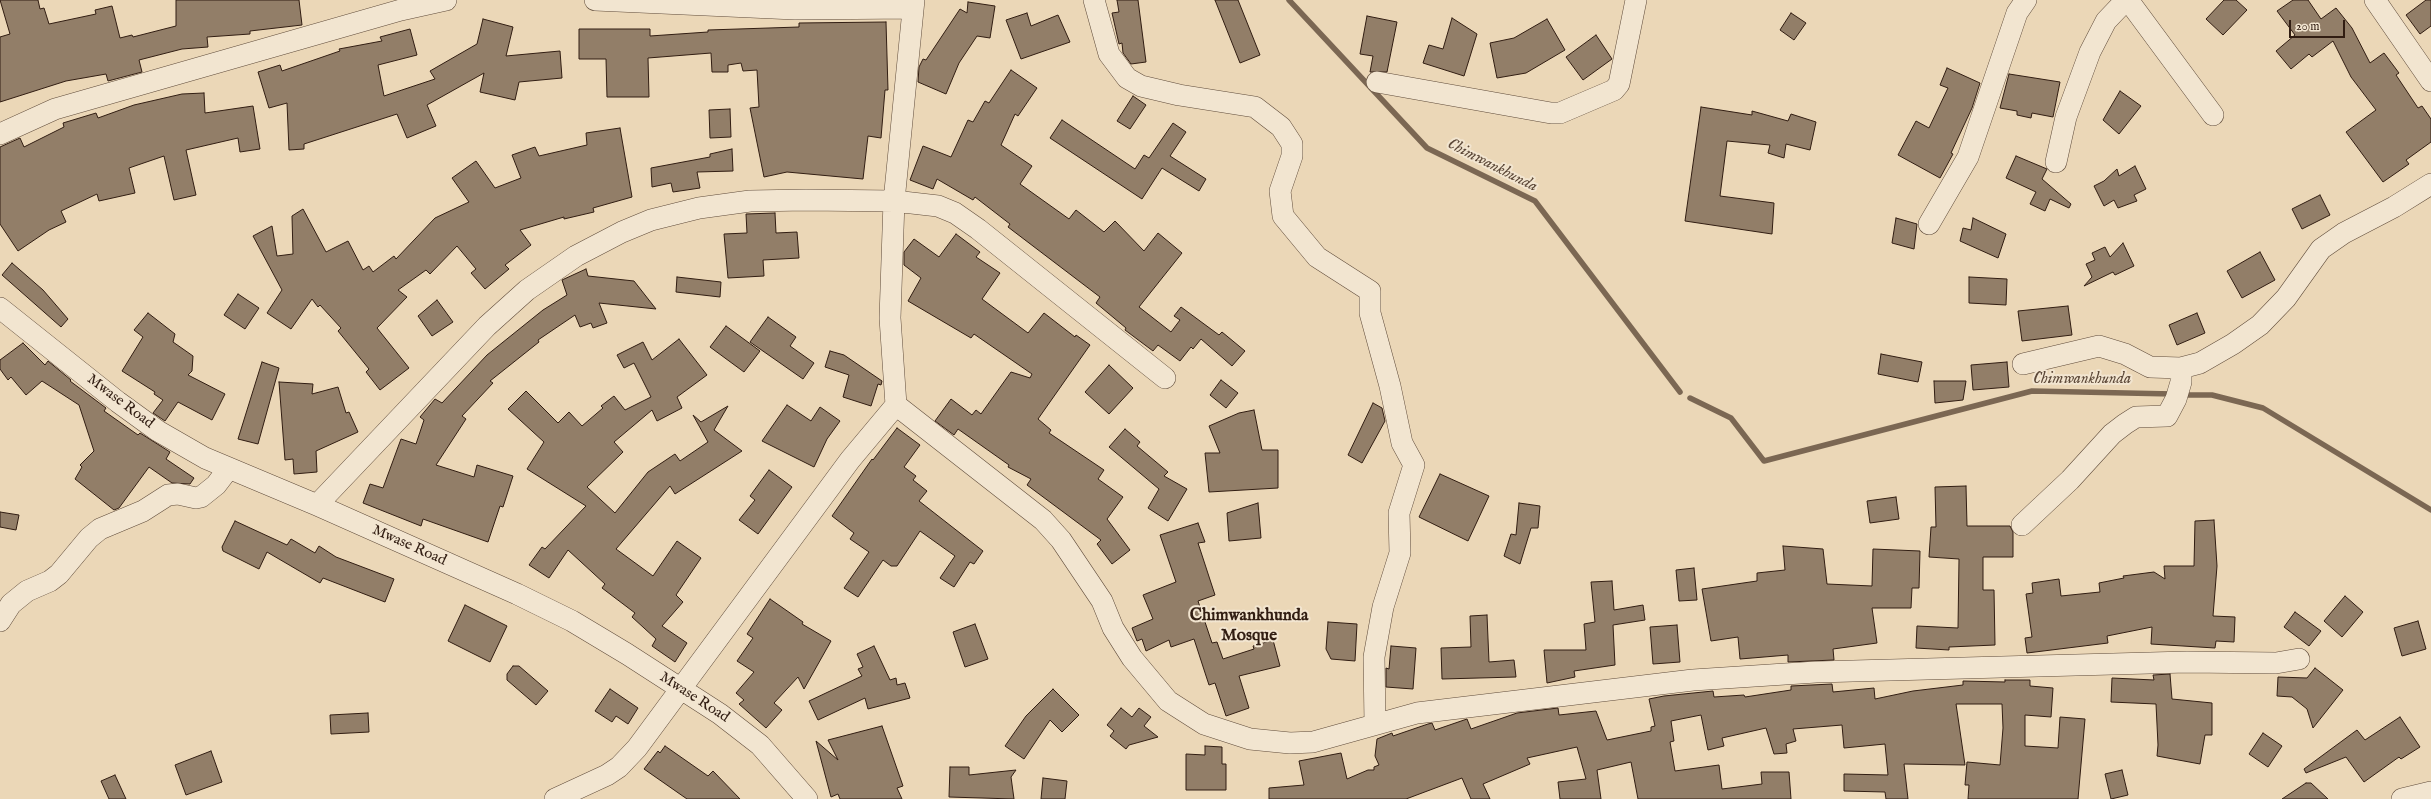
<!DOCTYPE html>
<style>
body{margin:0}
#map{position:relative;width:2431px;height:799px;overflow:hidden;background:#ebd7b7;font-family:"IM FELL English",serif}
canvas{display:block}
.scale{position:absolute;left:2289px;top:20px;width:56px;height:18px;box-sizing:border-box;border:2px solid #311d12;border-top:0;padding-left:5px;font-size:12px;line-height:14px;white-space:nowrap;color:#311d12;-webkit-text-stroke:3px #f2e5d0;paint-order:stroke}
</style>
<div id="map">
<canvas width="2431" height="799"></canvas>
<div class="scale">20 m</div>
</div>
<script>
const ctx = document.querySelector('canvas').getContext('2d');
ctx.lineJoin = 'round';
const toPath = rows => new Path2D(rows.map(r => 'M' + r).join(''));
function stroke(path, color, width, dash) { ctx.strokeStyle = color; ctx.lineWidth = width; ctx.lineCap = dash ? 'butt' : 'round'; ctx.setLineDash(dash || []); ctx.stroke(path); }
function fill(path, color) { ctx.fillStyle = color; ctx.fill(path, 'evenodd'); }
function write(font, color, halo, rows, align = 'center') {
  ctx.font = font + ' "IM FELL English",serif'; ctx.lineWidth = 4; ctx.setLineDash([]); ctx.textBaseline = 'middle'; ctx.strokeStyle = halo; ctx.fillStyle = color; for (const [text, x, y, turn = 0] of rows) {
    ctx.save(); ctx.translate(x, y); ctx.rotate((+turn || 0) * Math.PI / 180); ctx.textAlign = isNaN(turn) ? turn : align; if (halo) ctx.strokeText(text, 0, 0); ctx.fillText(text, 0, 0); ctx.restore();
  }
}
const stream = toPath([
 [1289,0,1427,148,1535,201,1680,392],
 [2181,395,2212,395,2263,408,2431,510],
 [1690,398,1731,418,1764,461,2032,391,2173,394]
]);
const building = toPath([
 [0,0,38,0,40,9,44,8,49,24,96,14,95,10,112,6,120,38,132,35,133,37,176,26,176,0,299,0,302,25,250,31,250,34,207,37,208,47,182,49,139,60,142,72,108,81,106,74,66,81,0,102,0,37,10,34,0,0],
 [1117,0,1138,0,1146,62,1131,64,1123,53,1122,43,1119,44,1112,13,1119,12,1117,0],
 [1215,0,1238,0,1260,55,1240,63,1215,0],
 [2224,0,2236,0,2247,10,2223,35,2206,19,2224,0],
 [2293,0,2308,0,2321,19,2336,8,2352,28,2370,63,2384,53,2399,73,2396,75,2418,108,2422,106,2431,119,2431,142,2406,160,2409,164,2383,182,2346,132,2376,110,2351,77,2333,41,2312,57,2309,54,2291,69,2276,51,2295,35,2277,11,2293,0],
 [2426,0,2431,0,2431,26,2420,34,2406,15,2426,0],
 [968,2,995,6,990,38,977,36,959,63,946,94,918,82,919,67,923,59,926,60,960,9,967,13,968,2],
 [1027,13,1031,26,1058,15,1070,42,1021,59,1006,20,1027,13],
 [1791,13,1806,23,1794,40,1780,30,1791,13],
 [1367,16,1397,22,1387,72,1370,72,1373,56,1360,54,1367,16],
 [1452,18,1477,34,1464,76,1423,63,1429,45,1443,49,1452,18],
 [483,19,513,27,506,56,560,51,562,78,519,82,515,100,480,92,484,73,427,105,436,126,407,138,397,114,304,144,304,149,289,150,287,103,269,108,258,72,280,65,282,71,340,51,339,49,382,41,380,37,410,29,417,55,378,65,384,96,435,79,430,71,477,44,483,19],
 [1547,19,1565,50,1526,73,1497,78,1490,43,1514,38,1547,19],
 [886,22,888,90,885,90,881,138,868,136,863,179,787,172,764,177,750,108,759,107,757,70,743,71,741,63,728,65,728,72,712,72,711,53,648,58,649,97,607,97,606,59,579,59,579,29,650,29,650,36,708,32,708,30,799,27,799,23,886,22],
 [1596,35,1612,59,1583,80,1566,57,1596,35],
 [1947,68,1980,83,1972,108,1951,153,1953,154,1940,178,1898,155,1916,121,1929,128,1948,88,1940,85,1947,68],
 [1011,70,1037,88,1018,116,1015,114,1001,145,1032,166,1020,184,1069,219,1076,210,1104,232,1115,221,1144,251,1158,233,1182,253,1139,307,1171,332,1180,320,1174,316,1181,307,1219,335,1222,332,1245,351,1232,366,1201,339,1193,349,1191,347,1180,361,1158,345,1153,351,1125,330,1126,328,1096,303,1100,297,1008,227,1010,224,975,197,973,200,937,179,933,189,910,180,923,146,951,157,968,120,973,122,985,101,989,103,1011,70],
 [2009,74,2060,82,2053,117,2032,113,2031,118,2017,115,2017,111,2000,108,2009,74],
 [2120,91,2141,106,2119,134,2103,120,2120,91],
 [204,93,205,113,253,106,260,149,240,152,238,138,186,150,196,195,174,200,164,156,129,168,135,193,99,201,97,194,61,211,66,222,49,230,18,251,0,224,0,147,20,138,24,147,64,127,63,123,96,113,98,118,134,105,182,94,204,93],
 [1133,96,1146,105,1130,129,1117,121,1133,96],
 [1701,107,1752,115,1752,111,1788,121,1791,114,1816,122,1810,150,1786,144,1784,158,1768,153,1770,145,1727,141,1720,196,1774,203,1772,234,1685,221,1701,107],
 [730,109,731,137,710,138,709,110,730,109],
 [1062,120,1135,169,1144,155,1149,158,1173,123,1186,132,1170,156,1206,179,1199,191,1162,168,1142,199,1050,138,1062,120],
 [620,128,632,197,593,208,594,212,564,219,564,217,520,230,531,245,505,265,509,269,485,289,471,273,476,269,457,246,430,274,426,270,398,290,407,297,377,328,409,368,380,390,366,372,369,369,338,331,341,328,320,305,318,307,312,299,291,329,267,313,282,290,253,236,272,226,277,256,293,254,292,216,303,209,326,252,348,241,363,270,369,266,373,272,394,256,396,259,435,218,469,202,452,178,476,161,495,188,521,178,512,155,535,147,539,156,587,145,586,133,620,128],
 [732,149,733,171,697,172,700,188,673,192,671,183,652,187,651,168,710,157,710,154,732,149],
 [2016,156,2047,169,2042,179,2071,204,2069,208,2050,199,2045,211,2030,204,2036,192,2006,178,2016,156],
 [2135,166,2146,189,2134,195,2137,201,2118,208,2114,200,2104,206,2094,186,2104,181,2117,169,2119,176,2135,166],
 [2320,195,2330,215,2302,229,2292,209,2320,195],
 [775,213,776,233,797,232,799,258,763,260,764,276,728,278,724,234,747,233,746,214,775,213],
 [1896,218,1917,224,1914,249,1892,243,1896,218],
 [1973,218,2006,234,1998,258,1960,241,1963,228,1971,230,1973,218],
 [956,234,980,252,976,257,1000,273,982,299,1028,333,1044,313,1075,337,1076,335,1090,345,1038,419,1051,430,1049,433,1104,470,1098,479,1123,497,1107,519,1130,550,1112,564,1097,544,1101,540,1027,485,1031,479,1008,467,1009,465,958,429,954,435,935,421,951,399,972,415,976,410,981,414,1011,372,1030,378,1032,374,974,334,971,338,908,301,921,278,904,265,904,252,914,239,939,257,956,234],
 [2123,243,2134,266,2115,275,2113,272,2084,286,2092,277,2086,264,2095,260,2092,253,2105,247,2110,257,2123,243],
 [2260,252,2275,280,2242,298,2227,271,2260,252],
 [12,263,43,290,68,319,61,327,2,275,12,263],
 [586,269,588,276,634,281,656,309,599,303,607,323,593,328,591,323,580,327,575,315,538,340,539,342,490,381,493,383,462,416,466,419,436,465,474,477,477,465,513,476,503,507,500,506,488,542,423,519,421,526,363,503,370,484,383,488,401,439,416,444,424,420,420,417,435,399,442,403,487,355,543,310,567,295,562,280,586,269],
 [677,277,721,282,720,297,676,292,677,277],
 [1969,277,2007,279,2006,305,1969,303,1969,277],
 [238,294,259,308,245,329,224,315,238,294],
 [437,300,453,322,432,336,418,316,437,300],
 [2068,306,2072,335,2022,341,2018,311,2068,306],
 [148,313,175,334,173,342,193,356,192,371,188,375,225,394,212,420,178,402,165,421,153,413,163,400,154,394,155,392,122,371,143,337,134,330,148,313],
 [2197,313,2205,333,2177,345,2169,325,2197,313],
 [768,317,796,337,790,346,814,363,803,379,750,342,768,317],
 [726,326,760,351,744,372,710,347,726,326],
 [679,339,707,375,677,397,682,408,657,421,652,410,614,442,623,452,587,487,615,513,648,472,675,454,680,461,708,442,693,415,701,422,728,406,714,430,742,451,675,494,670,486,616,549,653,576,677,541,701,558,676,595,683,602,662,626,687,643,675,662,652,646,656,639,632,617,635,613,602,588,605,584,568,550,549,578,529,565,542,547,545,549,586,506,527,469,544,442,508,409,526,391,558,423,569,412,582,426,603,408,601,406,614,396,625,410,651,397,634,363,624,368,617,355,643,342,652,360,679,339],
 [23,343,45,365,48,361,71,380,70,381,106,408,104,411,138,435,140,433,170,452,166,459,194,478,190,484,172,483,149,467,119,508,114,510,75,479,82,467,80,465,94,451,79,405,42,381,26,395,11,377,8,380,0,369,0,360,23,343],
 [830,351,844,355,882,381,881,385,878,384,871,406,843,397,849,375,825,367,830,351],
 [1881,354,1922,362,1918,382,1878,374,1881,354],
 [262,362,279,368,258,444,238,439,262,362],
 [2007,362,2009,387,1973,390,1971,365,2007,362],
 [1109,365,1133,388,1109,414,1085,392,1109,365],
 [1221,380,1238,393,1226,408,1210,395,1221,380],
 [1934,381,1966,381,1963,400,1935,403,1934,381],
 [279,382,313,384,312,394,338,387,346,413,349,412,358,432,316,451,317,472,294,474,293,459,285,460,279,382],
 [1373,403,1382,408,1385,421,1362,463,1348,455,1373,403],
 [787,405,811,421,820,407,840,421,827,439,814,467,762,441,787,405],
 [1254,410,1262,450,1278,450,1278,488,1209,492,1205,453,1220,453,1209,426,1239,413,1254,410],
 [897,428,920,445,904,467,916,476,913,480,927,491,919,501,983,551,974,564,970,562,954,587,940,578,955,556,920,531,897,566,891,566,883,560,858,597,844,588,869,552,850,539,854,533,832,516,872,459,873,460,897,428],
 [1125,429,1140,442,1137,446,1168,472,1164,476,1187,489,1168,521,1148,508,1159,489,1109,447,1125,429],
 [769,470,792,487,758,534,739,520,755,500,750,496,769,470],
 [1440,474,1489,496,1468,541,1419,517,1440,474],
 [1966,486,1967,526,2010,526,2013,532,2013,557,1983,557,1983,590,1994,590,1995,645,1949,647,1949,650,1916,648,1917,626,1958,628,1959,559,1929,557,1931,527,1936,527,1935,487,1966,486],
 [1896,497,1899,519,1870,523,1867,501,1896,497],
 [1258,503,1261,538,1229,541,1227,513,1258,503],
 [1519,503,1540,506,1538,528,1531,528,1520,564,1504,556,1511,534,1516,535,1519,503],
 [0,512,19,515,16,530,0,527,0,512],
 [2214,520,2217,566,2213,616,2235,617,2234,642,2216,641,2215,648,2151,644,2152,627,2107,636,2108,643,2027,653,2025,638,2032,637,2026,594,2033,593,2032,583,2059,579,2061,596,2100,592,2099,583,2124,578,2123,576,2154,572,2165,579,2164,566,2194,566,2195,521,2214,520],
 [235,521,287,545,291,539,315,553,319,546,336,557,394,579,385,602,323,578,320,583,267,552,259,569,223,551,222,547,235,521],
 [1198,523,1205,542,1198,543,1215,595,1198,601,1212,643,1217,642,1223,659,1254,649,1253,646,1273,640,1280,666,1239,676,1249,708,1226,716,1215,683,1209,685,1194,639,1171,647,1169,640,1146,651,1142,639,1137,641,1132,628,1153,619,1143,595,1176,582,1160,535,1198,523],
 [1783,546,1823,549,1827,584,1872,586,1873,549,1920,551,1919,588,1912,588,1911,608,1872,608,1877,643,1833,649,1834,660,1788,662,1788,655,1740,659,1738,637,1711,641,1702,589,1757,581,1757,573,1785,570,1783,546],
 [1694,568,1697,600,1679,601,1676,570,1694,568],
 [1612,581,1614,610,1643,605,1645,620,1613,625,1615,665,1574,671,1575,677,1547,683,1544,650,1586,650,1584,624,1595,622,1591,582,1612,581],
 [2345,596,2363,612,2342,637,2324,621,2345,596],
 [770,599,803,622,802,624,831,641,804,689,798,677,774,703,782,710,766,728,739,704,744,700,736,693,754,672,737,661,753,638,747,634,770,599],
 [465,605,507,626,490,662,448,641,465,605],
 [2295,612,2321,631,2309,646,2284,627,2295,612],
 [1487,615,1489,662,1514,660,1516,677,1442,679,1441,648,1471,647,1470,616,1487,615],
 [2418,621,2426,649,2402,656,2394,628,2418,621],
 [1328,622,1357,624,1355,661,1331,659,1326,649,1328,622],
 [975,624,988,659,965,667,953,632,975,624],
 [1677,625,1680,662,1653,664,1650,627,1677,625],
 [874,646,890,680,896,678,897,685,905,683,910,698,868,709,865,698,818,720,809,701,862,676,858,669,863,667,857,654,874,646],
 [1391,646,1416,648,1413,689,1386,687,1386,668,1389,669,1391,646],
 [513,666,519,666,548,691,536,705,507,680,507,674,513,666],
 [2315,668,2343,690,2313,728,2307,709,2292,697,2277,696,2278,677,2307,678,2315,668],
 [2170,674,2172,699,2212,703,2212,735,2205,735,2200,764,2157,756,2158,745,2156,704,2111,702,2112,678,2154,680,2153,675,2170,674],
 [2005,680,2030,680,2030,686,2053,688,2051,717,2025,715,2025,746,2058,748,2060,717,2085,719,2078,799,1968,799,1969,785,1965,785,1967,762,2000,765,2003,728,2002,704,1956,704,1965,765,1904,764,1908,799,1886,799,1885,792,1844,791,1844,774,1888,775,1885,744,1844,748,1842,725,1793,729,1796,741,1786,744,1787,753,1774,754,1766,728,1722,738,1724,746,1708,750,1701,715,1671,721,1674,741,1670,742,1675,771,1719,765,1722,789,1762,784,1761,772,1789,772,1791,799,1638,799,1631,762,1597,770,1601,799,1560,799,1558,782,1586,779,1577,747,1527,758,1530,764,1483,784,1490,799,1471,799,1462,778,1406,799,1269,799,1269,788,1304,785,1299,761,1341,753,1347,779,1368,770,1374,770,1374,767,1379,765,1375,756,1377,739,1392,733,1393,736,1428,724,1432,723,1435,730,1467,719,1471,729,1517,713,1558,708,1559,715,1596,711,1607,740,1651,731,1651,727,1655,726,1649,699,1664,696,1713,691,1714,697,1744,695,1745,697,1791,690,1791,686,1832,684,1833,692,1874,688,1875,699,1913,691,1963,685,1963,681,2005,682,2005,680],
 [610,689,638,708,628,724,616,716,612,722,595,711,610,689],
 [1053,689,1079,715,1062,732,1050,720,1024,759,1005,746,1026,716,1053,689],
 [1121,708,1132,717,1139,708,1151,717,1144,726,1158,737,1129,745,1126,749,1110,736,1114,731,1107,725,1121,708],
 [368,713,369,732,331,734,330,715,368,713],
 [2400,717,2420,747,2401,759,2399,757,2364,782,2346,757,2306,773,2304,769,2357,730,2365,740,2400,717],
 [882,726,903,786,897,788,902,799,840,799,838,794,831,797,816,741,838,760,828,740,882,726],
 [2263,733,2282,746,2268,767,2249,754,2263,733],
 [665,746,708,776,713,771,740,799,687,799,644,769,658,751,660,753,665,746],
 [1205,746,1222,747,1222,764,1226,764,1226,790,1186,790,1186,754,1205,755,1205,746],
 [211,751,222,782,186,795,175,765,211,751],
 [950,767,969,767,969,775,1016,770,1011,777,1014,799,949,797,950,767],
 [2122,770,2128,795,2111,799,2105,774,2122,770],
 [115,775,126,799,109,799,101,781,115,775],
 [1043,778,1067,781,1065,799,1041,799,1043,778],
 [2306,783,2311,783,2328,799,2282,799,2306,783]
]);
const street = toPath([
 [595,0,795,9,913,8],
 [1094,0,1109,54,1127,78,1141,86,1179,95,1255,107,1281,127,1292,144,1292,156,1280,191,1283,216,1317,257,1370,291,1370,313,1390,386,1402,443,1414,465,1399,513,1400,553,1383,607,1374,657,1375,724],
 [2128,0,2213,115],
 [2375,0,2431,81],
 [1377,82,1551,113,1560,113,1614,90,1619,84,1636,0],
 [0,134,55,109,401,10,446,0],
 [2056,162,2066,117,2090,52,2106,21,2126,0],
 [1929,224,1968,157,2017,13,2026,0],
 [0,308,118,402,158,431,205,458,317,505,517,594,572,621,627,654,720,714,760,745,807,799],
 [2023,364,2099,346,2125,354,2150,367,2181,368,2200,363,2233,344,2260,325,2286,298,2321,249,2344,233,2394,207,2431,184],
 [896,405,1043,520,1061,540,1102,601,1113,628,1132,658,1168,701,1204,724,1250,739,1290,743,1313,742,1417,713,1693,680,1816,672,2187,662,2276,663,2299,659],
 [317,505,487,326,527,290,576,256,622,232,651,220,699,208,750,201,806,200,894,201,938,206,955,213,978,229,1165,378],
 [2022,525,2070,480,2112,434,2125,424,2136,417,2167,416,2176,399,2181,382,2181,368],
 [0,621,11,604,27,591,50,581,59,574,89,538,100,529,143,511,168,495,178,494,196,498,201,497,216,485,229,468],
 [555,799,607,775,619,767,637,748,850,460,896,405,890,318,894,201,914,0],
 [2402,799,2431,792]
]);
const streetNames = [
 ["Mwase Road",120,402,37],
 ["Mwase Road",409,546,24],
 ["Mwase Road",694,698,33]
];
const waterNames = [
 ["Chimwankhunda",1492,166,27],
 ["Chimwankhunda",2082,380]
];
const quarterNames = [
 ["Chimwankhunda",1249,617],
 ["Mosque",1249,637]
];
stroke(stream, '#7b6753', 5.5);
fill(building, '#927e68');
stroke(building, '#311d12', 1);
stroke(street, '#604c3b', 22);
stroke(street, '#f2e5d0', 21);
write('15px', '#311d12', '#f2e5d0', streetNames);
write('italic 16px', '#5c4838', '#f2e5d0', waterNames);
write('bold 17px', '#311d12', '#f2e5d0', quarterNames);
</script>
